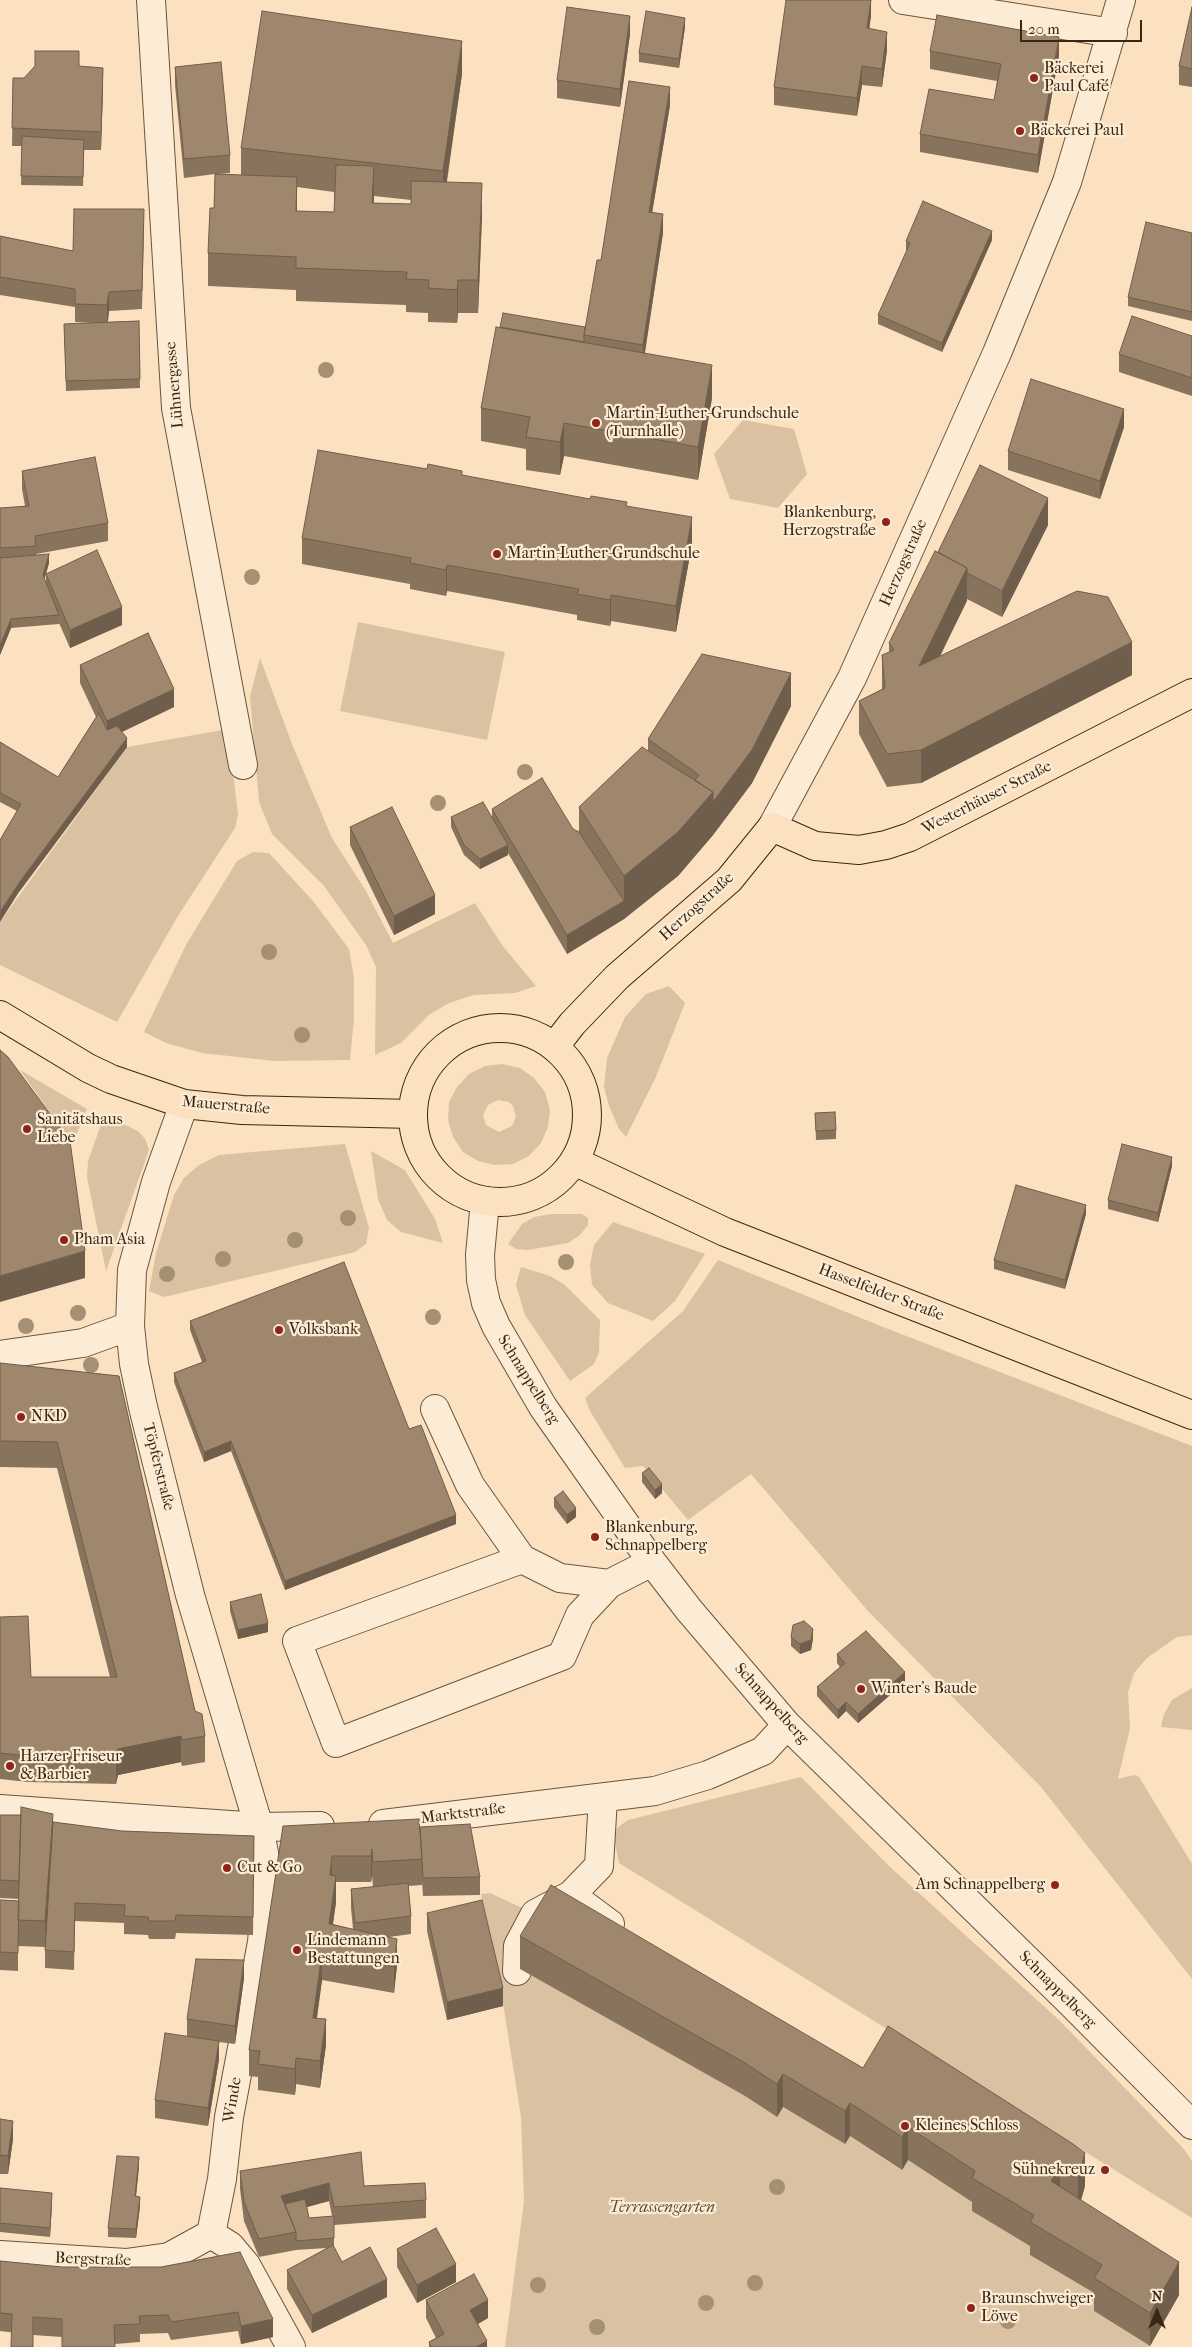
<!DOCTYPE html>
<meta charset="utf-8">
<style>
body{margin:0}
#map{position:relative;width:1192px;height:2347px;overflow:hidden;background:#fbe1bf;font-family:"IM FELL French Canon",serif}
canvas{display:block}
.north{position:absolute;left:1132px;top:2287px;width:50px;height:50px;-webkit-text-stroke:4px #fcecd5;paint-order:stroke;rotate:0deg;font-size:14px;font-weight:700;line-height:20px;text-align:center;color:#392613}
.north::after{content:'';display:block;margin:auto;width:18px;height:22px;background:#392613;clip-path:polygon(50% 0,100% 100%,50% 72%,0 100%)}
.scale{position:absolute;left:1020px;top:20px;width:122px;height:22px;box-sizing:border-box;border:2px solid #392613;border-top:0;padding-left:6px;font-size:15px;line-height:18px;white-space:nowrap;color:#392613;-webkit-text-stroke:4px #fcecd5;paint-order:stroke}
</style>
<div id="map">
<canvas width="1192" height="2347"></canvas>
<div class="north">N</div>
<div class="scale">20 m</div>
</div>
<script>
const ctx = document.querySelector('canvas').getContext('2d');
ctx.lineJoin = 'round';
function fill(path, color) { ctx.fillStyle = color; ctx.fill(path, 'evenodd'); }
const toPath = rows => new Path2D(rows.map(r => 'M' + r).join(''));
function stroke(path, color, width, dash) { ctx.strokeStyle = color; ctx.lineWidth = width; ctx.lineCap = dash ? 'butt' : 'round'; ctx.setLineDash(dash || []); ctx.stroke(path); }
function write(font, color, halo, rows, align = 'center') {
  ctx.font = font + ' "IM FELL French Canon",serif'; ctx.lineWidth = 4.5; ctx.setLineDash([]); ctx.textBaseline = 'middle'; ctx.strokeStyle = halo; ctx.fillStyle = color; for (const [text, x, y, turn = 0] of rows) {
    ctx.save(); ctx.translate(x, y); ctx.rotate((+turn || 0) * Math.PI / 180); ctx.textAlign = isNaN(turn) ? turn : align; if (halo) ctx.strokeText(text, 0, 0); ctx.fillText(text, 0, 0); ctx.restore();
  }
}
const green = toPath([
 [743,420,794,429,807,474,778,508,730,499,714,454],
 [358,622,505,652,487,740,340,711],
 [260,658,292,744,332,838,366,891,393,943,475,903,502,945,536,986,515,993,474,995,449,1003,430,1014,401,1043,375,1055,376,967,366,945,324,886,272,834,259,802,250,696],
 [228,729,238,815,235,828,178,916,117,1022,0,965,0,922,127,747],
 [253,852,269,853,313,901,349,949,354,978,354,1019,350,1060,274,1061,202,1053,166,1043,144,1032,187,943,237,861],
 [669,986,685,1003,655,1079,626,1137,619,1129,609,1106,604,1087,607,1058,625,1017,646,994],
 [502,1064,520,1068,534,1078,545,1092,550,1110,548,1127,541,1143,529,1156,513,1164,495,1165,478,1161,463,1152,453,1137,448,1120,449,1102,457,1087,469,1074,485,1066],
 [498,1100,509,1102,513,1106,516,1117,512,1126,499,1132,486,1125,483,1115,488,1105],
 [20,1070,87,1109,75,1138,69,1140],
 [103,1119,128,1126,139,1132,145,1139,149,1150,106,1271,87,1177,88,1161],
 [345,1144,369,1228,366,1244,355,1252,164,1297,149,1291,156,1253,174,1195,184,1178,199,1165,219,1155],
 [371,1151,405,1170,435,1219,443,1243,401,1232,387,1220,378,1199],
 [551,1214,582,1214,588,1218,588,1225,580,1235,568,1243,528,1250,516,1249,508,1244,522,1224,534,1217],
 [613,1222,705,1254,675,1301,653,1321,608,1303,592,1285,590,1265,594,1245],
 [718,1260,883,1327,1192,1446,1192,1635,1177,1637,1147,1658,1134,1673,1128,1692,1130,1728,1118,1779,1134,1775,1139,1777,1192,1864,1192,1979,1041,1787,868,1611,751,1474,688,1520,643,1466,625,1468,590,1411,585,1398,683,1311],
 [521,1267,550,1276,565,1285,600,1320,599,1352,594,1364,570,1381,525,1315,516,1285],
 [1192,1688,1192,1730,1161,1727,1164,1714,1172,1700],
 [801,1777,889,1866,1059,2020,1184,2149,1192,2161,1192,2218,619,1863,614,1838,617,1828,628,1820],
 [490,1893,535,1914,520,1969,745,2096,777,2117,783,2107,845,2144,850,2136,901,2170,908,2160,975,2204,1034,2248,1030,2255,1102,2298,1094,2311,1151,2347,505,2347,524,2201,521,2117,496,1959,481,1894]
]);
const minor = toPath([
 [151,0,176,408,243,765],
 [903,0,1113,33],
 [772,827,852,678,997,353,1067,182,1121,0],
 [184,1104,156,1182,132,1270,130,1326,134,1364,143,1407,190,1595,259,1827,268,1874,262,1942,229,2117,222,2179,211,2234],
 [485,1201,480,1255,481,1280,486,1303,496,1326,543,1407,652,1562,689,1610,787,1725,1070,2002,1192,2125],
 [0,1355,83,1343,130,1326],
 [435,1409,470,1485,522,1559],
 [609,1584,580,1615,562,1656,336,1743,297,1641,522,1559,560,1578,609,1584,652,1562],
 [0,1809,259,1827,320,1826],
 [383,1824,655,1791,708,1775,763,1751,787,1725],
 [571,1895,610,1924],
 [517,1971,518,1946,535,1914,571,1895,599,1866,603,1798],
 [211,2234,230,2246,246,2265,291,2347],
 [0,2255,126,2263,169,2257,211,2234]
]);
const major = toPath([
 [0,1015,88,1068,111,1079,184,1104,242,1110,413,1114],
 '413 1115a87 87 0 1 1 174 0a87 87 0 1 1-174 0Z',
 [555,1046,572,1024,617,977,729,880,772,827,815,846,859,850,886,845,910,837,1192,693],
 [574,1161,725,1232,1192,1415]
]);
const trees = [
 [326,370],
 [252,577],
 [525,772],
 [438,803],
 [269,952],
 [302,1035],
 [348,1218],
 [295,1240],
 [223,1259],
 [566,1262],
 [167,1274],
 [78,1313],
 [433,1317],
 [26,1326],
 [91,1365],
 [777,2187],
 [755,2283],
 [538,2285],
 [706,2303],
 [1008,2321],
 [597,2327]
];
const wall = toPath([
 [871,0,871,15,869,29,887,50,882,87,862,85,857,116,774,105,774,87],
 [1192,7,1192,87,1179,85,1179,66],
 [685,27,679,68,639,62,639,53],
 [630,34,620,107,557,98,557,80],
 [930,51,1059,55,1038,173,920,152,920,134,994,100,997,81,930,69],
 [79,66,103,86,101,150,84,150,83,186,21,185,22,146,12,146,13,78,24,78],
 [175,67,230,155,230,173,219,174,241,175,241,148,462,74,447,182,482,216,478,313,458,313,457,323,428,322,428,313,406,312,406,305,296,301,296,290,208,286,208,253,214,208,215,174,184,178,175,85],
 [297,187,334,192,334,212,297,211],
 [374,196,411,200,411,204,373,203],
 [670,105,652,213,663,233,645,353,712,398,698,480,564,456,560,475,526,470,526,449,481,441,481,408,500,327,585,327,601,260],
 [144,227,142,309,109,311,108,322,139,321,140,388,66,391,64,324,95,323,75,322,75,307,0,295,0,236,73,251],
 [1192,233,1192,321,1128,306,1128,297],
 [992,240,942,352,878,324,878,315,907,251,906,250,906,241],
 [1192,336,1192,396,1119,372,1119,354],
 [1124,427,1100,499,1008,470,1008,451],
 [22,471,108,523,108,541,36,554,36,555,49,563,46,574,122,625,70,648,59,623,59,624,11,628,0,655,0,508,25,506,22,489],
 [46,574,46,583,44,579],
 [627,506,692,544,676,632,611,621,610,626,577,620,577,615,447,591,446,596,410,589,410,584,302,564,302,538],
 [1048,525,1002,617,967,599,940,656,1132,675,921,783,887,787,859,734,859,701,882,689,882,655,889,652,889,643,938,552],
 [80,665,174,707,122,732,127,747,19,892,17,811,0,802,0,742,58,777,96,717,80,683],
 [791,706,752,783,713,835,678,876,624,919,567,954,508,853,508,855,480,869,464,855,451,827,451,817,492,818,492,809,573,829,579,832,579,807,648,750,648,739],
 [350,827,435,914,394,935,350,845],
 [815,1113,836,1130,836,1139,816,1140],
 [1172,1166,1158,1222,1108,1209,1108,1200],
 [1086,1214,1065,1289,994,1269,994,1260],
 [190,1321,409,1429,456,1524,285,1590,231,1451,204,1462,174,1382,174,1373,202,1362,190,1330],
 [0,1363,119,1376,195,1711,205,1736,205,1762,182,1766,181,1762,118,1775,116,1784,28,1782,0,1779,0,1617,31,1677,110,1677,57,1468,0,1467],
 [642,1473,662,1493,655,1499,642,1482],
 [554,1498,576,1517,567,1524,554,1507],
 [230,1602,268,1632,238,1639,230,1611],
 [791,1637,813,1638,811,1650,800,1654,791,1646],
 [837,1654,905,1682,858,1723,846,1711,838,1719,817,1696,817,1687,840,1667,837,1663],
 [0,1815,122,1831,254,1836,253,1935,176,1933,175,1939,149,1939,148,1935,124,1934,124,1923,75,1921,74,1970,45,1968,45,1947,18,1946,18,1945,18,1971,0,1970,0,1900,19,1901,19,1899,0,1898],
 [283,1826,420,1827,480,1877,480,1895,423,1896,422,1881,422,1885,408,1886,411,1916,411,1934,389,1937,397,1965,394,1993,322,1980,317,2018,326,2045,320,2088,296,2084,295,2095,258,2090,258,2077,249,2076,249,2050],
 [372,1875,373,1887,351,1889,351,1908,353,1929,333,1924,336,1902,336,1882,371,1882],
 [427,1913,503,2006,447,2020,427,1931],
 [520,1936,863,2068,1073,2144,1085,2186,1081,2200,1179,2295,1150,2346,1094,2311,1094,2293,1030,2255,1030,2246,972,2211,972,2202,908,2160,902,2170,850,2136,845,2144,783,2107,777,2117,745,2096,520,1969],
 [244,1978,235,2044,219,2042,219,2059,208,2126,155,2118,155,2100,187,2036,187,2019],
 [0,2119,13,2139,8,2174,0,2174],
 [139,2166,136,2196,140,2206,136,2238,108,2237,108,2228],
 [240,2171,364,2186,426,2200,426,2218,334,2225,334,2247,342,2262,387,2297,312,2333,287,2289,287,2270,327,2248,296,2250,259,2257,244,2221,240,2189],
 [329,2201,332,2216,309,2218,307,2207],
 [0,2188,52,2202,50,2237,0,2232],
 [397,2249,456,2282,417,2303,397,2267],
 [240,2252,273,2337,241,2344,238,2331,171,2340,168,2333,140,2334,140,2342,115,2344,62,2337,33,2335,0,2331,0,2261,62,2267,161,2267],
 [426,2300,488,2318,478,2324,487,2347,429,2347,429,2342,436,2338,426,2318]
]);
const shadedWall = toPath([
 [871,0,871,15,867,47,867,28],
 [630,16,630,34,620,107,620,89],
 [685,18,685,27,679,68,679,59],
 [887,32,887,50,882,87,882,69],
 [1059,37,1059,55,1038,173,1038,155],
 [462,41,462,74,443,204,443,171],
 [862,66,862,85,857,116,857,98],
 [103,68,103,86,101,150,101,132],
 [670,87,670,105,649,231,649,212],
 [374,166,374,199,372,236,372,203],
 [297,177,297,210,296,244,296,211],
 [482,183,482,216,478,313,478,280],
 [663,214,663,233,643,363,643,345],
 [992,231,992,240,942,352,942,343],
 [458,280,458,313,457,323,457,290],
 [109,292,109,311,107,324,107,305],
 [712,365,712,398,698,480,698,447],
 [1124,409,1124,427,1100,499,1100,481],
 [564,423,564,456,560,475,560,442],
 [1048,498,1048,525,1002,617,1002,591],
 [692,517,692,544,676,632,676,606],
 [49,554,49,563,43,584,43,575],
 [447,565,447,591,446,596,446,570],
 [967,568,967,601,919,699,919,666],
 [611,595,611,621,610,626,610,600],
 [122,607,122,625,70,648,70,630],
 [11,619,11,628,0,655,0,646],
 [1132,642,1132,675,921,783,921,750],
 [791,673,791,706,752,783,713,835,678,876,624,919,567,954,567,935,624,901,624,876],
 [174,689,174,707,107,739,107,721],
 [127,738,127,747,19,892,0,922,0,912,19,883],
 [508,845,508,855,480,869,480,859],
 [435,895,435,914,394,935,394,916],
 [1172,1157,1172,1166,1158,1222,1158,1213],
 [1086,1205,1086,1214,1065,1289,1065,1280],
 [85,1251,85,1278,0,1302,0,1276],
 [231,1441,231,1451,204,1462,204,1452],
 [662,1484,662,1493,655,1499,655,1490],
 [576,1508,576,1517,567,1524,567,1515],
 [456,1515,456,1524,285,1590,285,1581],
 [268,1623,268,1632,238,1639,238,1630],
 [813,1629,813,1638,811,1650,800,1654,800,1644],
 [905,1672,905,1682,858,1723,858,1714],
 [846,1702,846,1711,838,1719,838,1710],
 [181,1736,181,1762,118,1775,116,1784,116,1758,118,1749],
 [53,1814,53,1840,45,1947,45,1921],
 [372,1849,372,1875,371,1882,371,1856],
 [332,1856,332,1883,330,1875],
 [336,1876,336,1902,329,1950,329,1924],
 [397,1939,397,1965,394,1993,394,1967],
 [322,1953,322,1980,313,2044,313,2018],
 [244,1960,244,1978,235,2044,235,2026],
 [503,1988,503,2006,447,2020,447,2002],
 [326,2019,326,2045,320,2088,320,2061],
 [219,2041,219,2059,208,2126,208,2108],
 [296,2058,296,2084,295,2095,295,2069],
 [783,2074,783,2107,777,2117,777,2084],
 [850,2103,850,2136,845,2144,845,2111],
 [13,2121,13,2139,8,2174,8,2156],
 [908,2127,908,2160,902,2170,902,2137],
 [1085,2153,1085,2186,1078,2211,1078,2178],
 [139,2157,139,2166,135,2206,135,2196],
 [1060,2167,1060,2200,1051,2181],
 [329,2183,329,2201,285,2213,281,2196],
 [52,2193,52,2202,50,2237,50,2228],
 [140,2197,140,2206,136,2238,136,2229],
 [1179,2262,1179,2295,1150,2346,1150,2313],
 [456,2264,456,2282,417,2303,417,2285],
 [387,2279,387,2297,312,2333,312,2315],
 [488,2300,488,2318,470,2328,470,2310],
 [273,2319,273,2337,241,2344,241,2326],
 [487,2341,487,2347,476,2347]
]);
const building = toPath([
 [786,0,871,0,867,28,887,32,882,69,862,66,857,98,774,87,786,0],
 [567,7,630,16,620,89,557,80,567,7],
 [1192,7,1192,69,1179,66,1192,7],
 [262,11,462,41,443,171,241,148,262,11],
 [646,11,685,18,679,59,639,53,646,11],
 [937,15,1059,37,1038,155,920,134,929,89,994,100,1001,64,930,51,937,15],
 [35,51,79,51,79,66,103,68,101,132,12,128,13,78,24,78,35,66,35,51],
 [221,62,230,155,184,159,175,67,221,62],
 [629,81,670,87,649,212,663,214,643,345,584,335,597,260,601,260,629,81],
 [22,136,84,140,83,177,21,176,22,136],
 [336,165,374,166,372,203,411,204,411,181,482,183,478,280,458,280,457,290,428,288,429,280,406,279,407,272,296,268,296,257,208,253,210,208,214,208,215,174,297,177,296,211,334,212,336,165],
 [923,201,992,231,942,343,878,315,910,243,906,241,923,201],
 [74,209,144,209,142,290,109,292,107,305,75,304,75,289,0,277,0,236,73,251,74,209],
 [1146,222,1192,233,1192,312,1128,297,1146,222],
 [503,313,585,327,584,335,584,342,500,327,503,313],
 [1132,316,1192,336,1192,378,1119,354,1132,316],
 [139,321,140,379,66,381,64,324,139,321],
 [496,327,712,365,698,447,564,423,560,442,526,437,530,417,481,408,496,327],
 [1031,379,1124,409,1100,481,1008,451,1031,379],
 [318,450,427,469,428,464,462,471,462,475,590,499,591,496,627,502,626,506,692,517,676,606,611,595,610,600,577,594,579,589,447,565,446,570,410,563,411,558,302,538,318,450],
 [95,457,108,523,35,536,36,546,0,548,0,508,29,506,22,471,95,457],
 [980,465,1048,498,1002,591,967,573,967,568,938,552,980,465],
 [97,550,122,607,70,630,46,574,97,550],
 [935,551,967,568,919,666,1077,591,1108,597,1132,642,921,750,887,754,859,701,885,688,882,655,894,650,889,643,935,551],
 [49,554,43,575,59,615,11,619,0,646,0,558,49,554],
 [148,633,174,689,107,721,80,665,148,633],
 [702,654,791,673,752,750,713,802,713,792,695,780,699,775,648,739,702,654],
 [99,713,107,730,117,726,127,738,19,883,0,912,0,840,21,804,0,793,0,742,58,777,99,713],
 [642,747,713,792,678,832,624,876,579,807,642,747],
 [542,778,573,829,579,832,624,901,567,935,492,809,542,778],
 [483,802,508,845,480,859,464,845,451,817,483,802],
 [392,807,435,895,394,916,350,827,392,807],
 [0,1050,8,1057,70,1141,85,1251,0,1276,0,1050],
 [835,1112,836,1130,816,1131,815,1113,835,1112],
 [1122,1144,1172,1157,1158,1213,1108,1200,1122,1144],
 [1016,1185,1086,1205,1065,1280,994,1260,1016,1185],
 [344,1262,409,1429,421,1425,456,1515,285,1581,231,1441,204,1452,174,1373,206,1361,190,1321,344,1262],
 [0,1363,119,1376,195,1711,202,1714,205,1736,182,1740,181,1736,118,1749,116,1758,28,1756,0,1753,0,1617,28,1616,31,1677,117,1677,57,1442,0,1441,0,1363],
 [649,1468,662,1484,655,1490,642,1473,649,1468],
 [563,1491,576,1508,567,1515,554,1498,563,1491],
 [261,1594,268,1623,238,1630,230,1602,261,1594],
 [804,1621,813,1629,811,1640,800,1644,791,1637,793,1625,804,1621],
 [866,1631,905,1672,858,1714,846,1702,838,1710,817,1687,845,1663,837,1654,866,1631],
 [21,1807,53,1814,45,1921,18,1920,21,1807],
 [0,1815,21,1815,19,1881,0,1880,0,1815],
 [419,1819,422,1859,373,1862,372,1849,371,1856,332,1856,330,1875,336,1876,329,1924,397,1939,394,1967,322,1953,313,2018,326,2019,320,2061,296,2058,295,2069,258,2064,260,2051,249,2050,283,1826,419,1819],
 [53,1822,122,1831,254,1836,253,1917,176,1915,175,1921,149,1921,148,1917,124,1916,125,1905,75,1903,74,1952,45,1950,53,1822],
 [470,1824,480,1877,423,1878,420,1827,470,1824],
 [408,1883,411,1916,355,1923,351,1889,408,1883],
 [551,1885,863,2068,888,2026,1073,2144,1085,2153,1078,2178,1060,2167,1051,2181,1179,2262,1150,2313,1094,2278,1102,2265,1030,2222,1034,2215,972,2178,975,2171,908,2127,902,2137,850,2103,845,2111,783,2074,777,2084,745,2063,520,1936,551,1885],
 [0,1900,19,1901,18,1953,0,1952,0,1900],
 [482,1900,503,1988,447,2002,427,1913,482,1900],
 [196,1959,244,1960,235,2026,187,2019,196,1959],
 [165,2033,219,2041,208,2108,155,2100,165,2033],
 [0,2119,13,2121,8,2156,0,2155,0,2119],
 [361,2152,364,2186,425,2183,426,2200,334,2207,329,2183,281,2196,296,2232,259,2239,244,2202,240,2171,361,2152],
 [117,2156,139,2157,135,2196,140,2197,136,2229,108,2228,117,2156],
 [0,2188,52,2193,50,2228,0,2223,0,2188],
 [305,2199,309,2218,334,2216,334,2238,296,2241,296,2232,285,2204,305,2199],
 [436,2228,456,2264,417,2285,397,2249,436,2228],
 [333,2245,342,2262,370,2247,387,2279,312,2315,287,2270,333,2245],
 [240,2252,273,2319,241,2326,238,2312,171,2322,168,2315,139,2316,140,2324,114,2325,115,2347,62,2347,62,2319,33,2317,33,2347,11,2347,12,2314,0,2313,0,2261,62,2267,161,2267,240,2252],
 [474,2274,488,2300,470,2310,487,2341,476,2347,431,2347,429,2342,444,2334,426,2300,474,2274]
]);
const markers = [
 [1034,78,5,"#8f2418"],
 [1020,131,5,"#8f2418"],
 [596,423,5,"#8f2418"],
 [886,522,5,"#8f2418"],
 [497,554,5,"#8f2418"],
 [27,1129,5,"#8f2418"],
 [64,1240,5,"#8f2418"],
 [279,1330,5,"#8f2418"],
 [21,1417,5,"#8f2418"],
 [595,1537,5,"#8f2418"],
 [861,1689,5,"#8f2418"],
 [10,1766,5,"#8f2418"],
 [227,1868,5,"#8f2418"],
 [1055,1885,5,"#8f2418"],
 [297,1950,5,"#8f2418"],
 [905,2126,5,"#8f2418"],
 [1105,2170,5,"#8f2418"],
 [971,2308,5,"#8f2418"]
];
const poiNames = [
 ["Bäckerei",1044,69],
 ["Paul Café",1044,87],
 ["Bäckerei Paul",1030,131],
 ["Martin-Luther-Grundschule",606,414],
 ["(Turnhalle)",606,432],
 ["Blankenburg,",876,513,"right"],
 ["Herzogstraße",876,531,"right"],
 ["Martin-Luther-Grundschule",507,554],
 ["Sanitätshaus",37,1120],
 ["Liebe",37,1138],
 ["Pham Asia",74,1240],
 ["Volksbank",289,1330],
 ["NKD",31,1417],
 ["Blankenburg,",605,1528],
 ["Schnappelberg",605,1546],
 ["Winter's Baude",871,1689],
 ["Harzer Friseur",20,1757],
 ["& Barbier",20,1775],
 ["Cut & Go",237,1868],
 ["Am Schnappelberg",1045,1885,"right"],
 ["Lindemann",307,1941],
 ["Bestattungen",307,1959],
 ["Kleines Schloss",915,2126],
 ["Sühnekreuz",1095,2170,"right"],
 ["Braunschweiger",981,2299],
 ["Löwe",981,2317]
];
const streetNames = [
 ["Lühnergasse",175,385,-95],
 ["Herzogstraße",904,563,-66],
 ["Westerhäuser Straße",987,798,-27],
 ["Herzogstraße",697,907,-42],
 ["Mauerstraße",226,1106,5],
 ["Hasselfelder Straße",881,1293,21],
 ["Schnappelberg",528,1380,58],
 ["Töpferstraße",158,1467,76],
 ["Schnappelberg",771,1704,48],
 ["Marktstraße",463,1814,-7],
 ["Schnappelberg",1057,1990,45],
 ["Winde",233,2100,-80],
 ["Bergstraße",93,2260,2]
];
const parkNames = [
 ["Terrassengarten",662,2208]
];
fill(green, '#dac1a2');
stroke(minor, '#6a553e', 30);
stroke(major, '#392613', 30);
stroke(minor, '#fcecd5', 28);
stroke(major, '#fbe1bf', 28);
ctx.fillStyle = '#a69074';
for (const [x, y] of trees) { ctx.beginPath(); ctx.arc(x, y, 8, 0, 2 * Math.PI); ctx.fill(); }
fill(wall, '#88745d');
fill(shadedWall, '#6f5e4c');
fill(building, '#9e876c');
stroke(building, '#6f5e4c', 1);
for (const [x, y, r, color] of markers) { const dot = new Path2D(); dot.arc(x, y, r, 0, 2 * Math.PI); ctx.fillStyle = color; ctx.fill(dot); stroke(dot, '#fcecd5', 2); }
write('16px', '#392613', '#fcecd5', poiNames, 'left');
write('16px', '#392613', '#fcecd5', streetNames);
write('italic 16px', '#614d37', '#fcecd5', parkNames);
</script>
